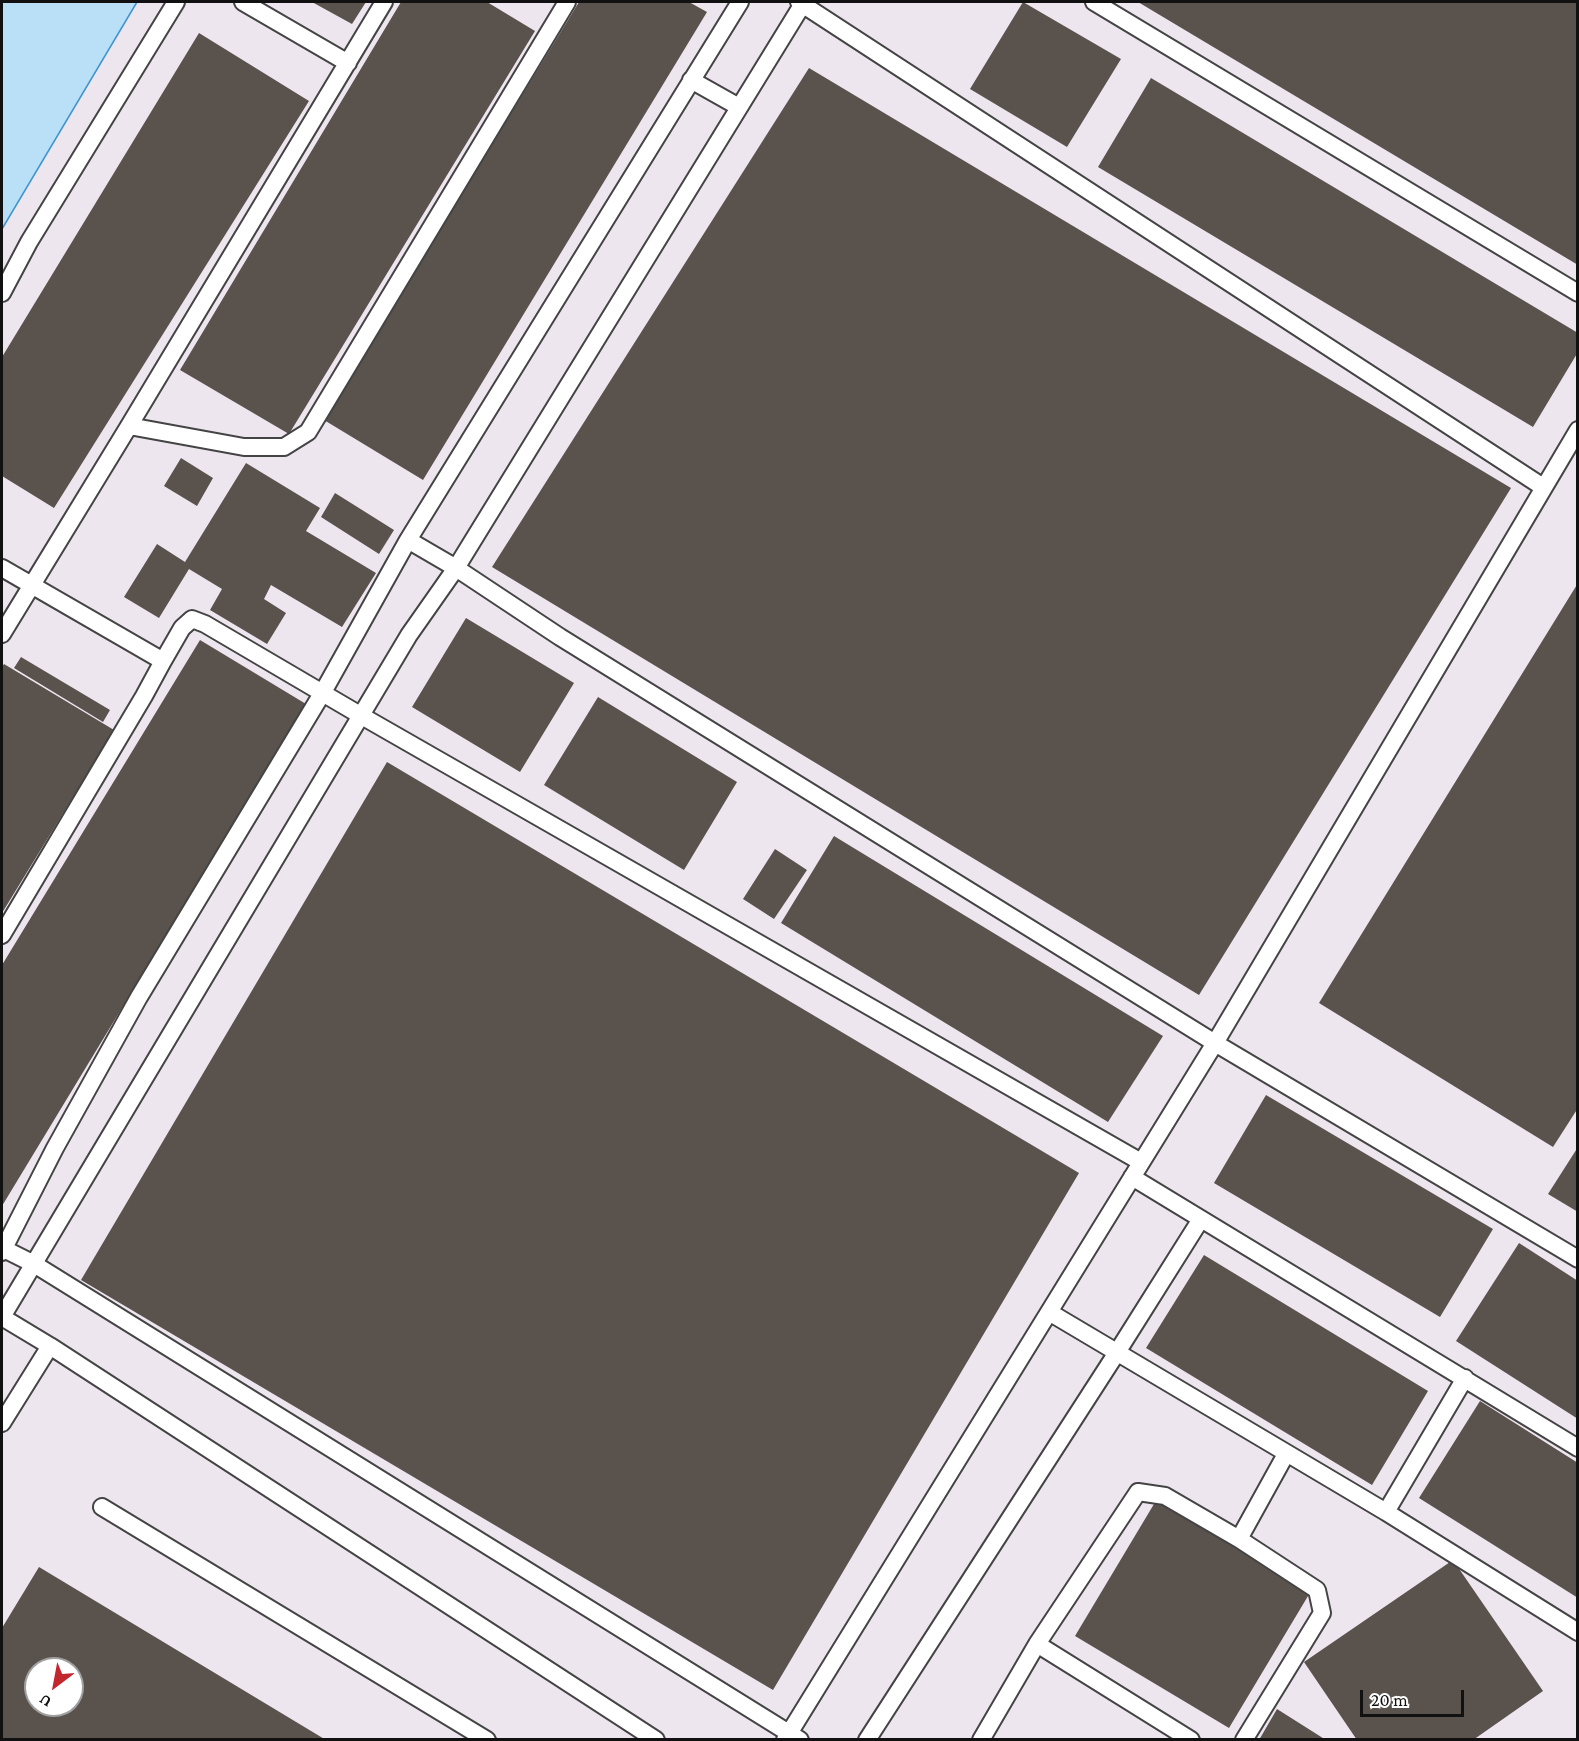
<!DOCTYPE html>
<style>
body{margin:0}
#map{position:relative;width:1579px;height:1741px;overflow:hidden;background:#fffdf5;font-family:"Crimson Pro",serif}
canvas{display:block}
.frame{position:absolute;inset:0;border:3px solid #111;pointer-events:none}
.north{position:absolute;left:24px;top:1657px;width:60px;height:60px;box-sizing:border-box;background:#fff;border:2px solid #a0a0a0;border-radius:50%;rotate:212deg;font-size:16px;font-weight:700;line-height:24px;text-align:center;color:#111}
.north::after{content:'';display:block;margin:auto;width:21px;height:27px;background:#c4262e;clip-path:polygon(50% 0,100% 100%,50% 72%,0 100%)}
.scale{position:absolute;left:1360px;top:1690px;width:104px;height:27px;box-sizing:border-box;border:3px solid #111;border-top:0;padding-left:8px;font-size:18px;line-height:21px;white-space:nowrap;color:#111;-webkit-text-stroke:4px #fff;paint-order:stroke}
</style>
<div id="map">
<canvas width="1579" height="1741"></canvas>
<div class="frame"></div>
<div class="north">U</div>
<div class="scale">20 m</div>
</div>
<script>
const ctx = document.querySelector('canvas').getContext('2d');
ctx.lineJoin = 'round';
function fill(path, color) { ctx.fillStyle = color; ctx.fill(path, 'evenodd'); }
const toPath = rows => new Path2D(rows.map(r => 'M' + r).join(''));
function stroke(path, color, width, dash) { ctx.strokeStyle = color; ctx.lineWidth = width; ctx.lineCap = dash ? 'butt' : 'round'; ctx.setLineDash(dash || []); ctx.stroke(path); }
const industrial = toPath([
 [2,2,1577,2,1577,1739,2,1740],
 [36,1669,72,1669,72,1705,36,1705]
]);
const water = toPath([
 [2,2,137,2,2,229,2,2]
]);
const building = toPath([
 [312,2,366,2,352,24],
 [401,2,487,2,535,31,289,434,180,370],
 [579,2,689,2,707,12,423,480,324,420],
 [1023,2,1121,59,1067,147,970,89],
 [1138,2,1578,2,1578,265],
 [199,33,309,101,54,508,2,476,2,357],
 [809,68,1511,488,1199,995,492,567],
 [1151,78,1578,333,1578,352,1533,427,1098,167],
 [181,458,213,478,197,506,164,486],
 [246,463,320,508,306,531,376,573,342,627,271,585,264,599,286,613,267,644,210,610,222,589,189,569,159,618,124,597,157,544,185,562],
 [335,493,394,530,379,554,321,517],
 [1578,583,1578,1108,1553,1147,1319,1003],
 [466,618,574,683,520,772,412,707],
 [200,640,306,704,2,1206,2,965],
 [21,657,110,710,103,722,14,668],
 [4,664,114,730,2,913,2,667],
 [598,697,737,782,684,870,544,785],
 [387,762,1079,1173,773,1690,81,1280],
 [834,836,1163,1036,1108,1122,781,923],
 [775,849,807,870,774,919,743,899],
 [1266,1095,1493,1229,1440,1317,1214,1183],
 [1578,1147,1578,1212,1548,1194],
 [1519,1243,1578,1281,1578,1419,1456,1341],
 [1204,1255,1428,1391,1372,1485,1146,1348],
 [1480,1401,1578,1463,1578,1598,1419,1498],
 [1157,1499,1311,1591,1229,1728,1075,1636],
 [1453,1560,1543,1691,1473,1740,1357,1740,1304,1662],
 [39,1567,326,1740,2,1740,2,1628],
 [36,1669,72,1669,72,1705,36,1705],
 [1277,1709,1326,1740,1259,1740]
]);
const service = toPath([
 [243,2,348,63],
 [799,2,1543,487],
 [1094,2,1578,293],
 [691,80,739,107],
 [2,293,29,242,176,2],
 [129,426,244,447,284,447,308,432,567,2],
 [408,540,456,568,560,637,1215,1043,1578,1259],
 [2,568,163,661,144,696,2,935],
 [2,634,129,426,384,2],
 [163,661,182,628,192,619,205,624,360,715,1141,1162],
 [1132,1177,1578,1448],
 [2,1248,34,1264,800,1740],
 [2,1252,55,1148,139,997,323,692,408,540,740,2],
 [1049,1312,1215,1043,1578,430],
 [2,1317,409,635,456,568,804,2],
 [2,1317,50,1346,656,1740],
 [2,1423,50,1346],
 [102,1507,487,1740],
 [1386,1512,1465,1378],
 [1239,1539,1286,1454],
 [1037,1644,1191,1740],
 [785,1740,1049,1312,1386,1512,1578,1632],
 [867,1740,1116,1354,1201,1219],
 [981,1740,1037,1644,1138,1492,1165,1496,1239,1539,1317,1590,1322,1613,1244,1740]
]);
fill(industrial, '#eee6ef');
fill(water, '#b9e0f7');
stroke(water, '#3f96cf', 1.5);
fill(building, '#5a524d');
stroke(service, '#444', 20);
stroke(service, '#fff', 16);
</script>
